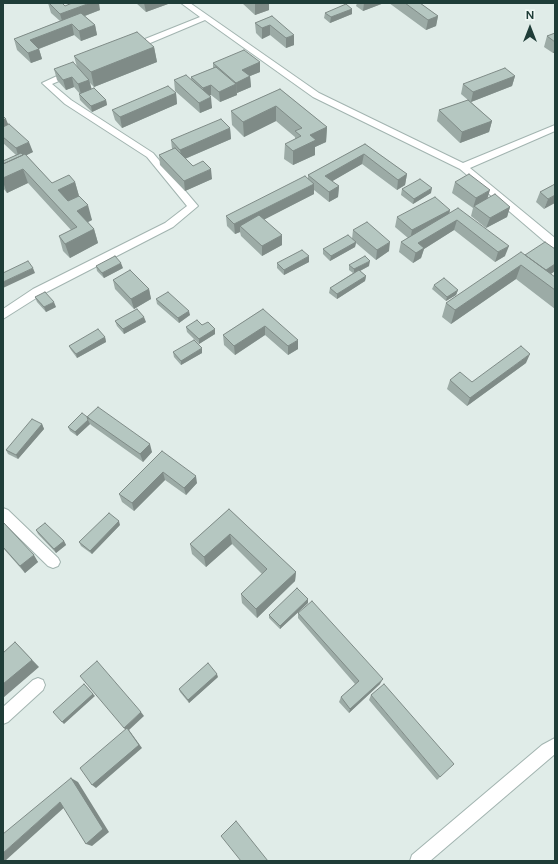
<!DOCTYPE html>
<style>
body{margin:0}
#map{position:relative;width:558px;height:864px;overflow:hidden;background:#e0ece8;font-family:Figtree,sans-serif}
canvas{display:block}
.frame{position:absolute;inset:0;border:4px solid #1f3d38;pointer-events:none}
.north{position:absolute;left:510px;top:8px;width:40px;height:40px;-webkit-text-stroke:3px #f0f8f5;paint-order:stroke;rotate:0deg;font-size:11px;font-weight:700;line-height:16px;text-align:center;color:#1f3d38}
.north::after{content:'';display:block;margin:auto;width:14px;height:18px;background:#1f3d38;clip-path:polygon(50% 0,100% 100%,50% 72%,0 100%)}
</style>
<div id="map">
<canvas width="558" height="864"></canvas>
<div class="frame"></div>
<div class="north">N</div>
</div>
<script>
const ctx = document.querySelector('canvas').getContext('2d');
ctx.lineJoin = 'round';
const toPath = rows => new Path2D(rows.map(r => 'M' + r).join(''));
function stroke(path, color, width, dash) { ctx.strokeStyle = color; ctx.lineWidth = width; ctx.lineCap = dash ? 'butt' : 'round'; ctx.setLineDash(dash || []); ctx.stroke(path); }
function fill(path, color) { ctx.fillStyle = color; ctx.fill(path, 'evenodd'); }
const minor = toPath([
 [181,3,190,3,319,93,463,163,555,125,555,131,470,168,555,238,555,248,551,247,460,169,313,97,205,20,136,49,130,49,130,45,200,17,181,3],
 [70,70,73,71,74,73,73,75,52,84,71,100,153,153,198,206,173,227,41,295,3,319,3,309,33,289,165,223,187,206,147,157,65,104,42,83,70,70],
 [3,508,8,510,58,558,60,562,58,566,53,568,48,566,3,522,3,508],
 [38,678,43,680,45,685,43,690,8,722,3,724,3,707,33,680,38,678],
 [555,738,555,754,430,861,410,861,412,855,542,745,555,738]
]);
const wall = toPath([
 [48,3,62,3,65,6,100,10,85,16,95,25,97,35,81,41,74,35,39,49,42,59,31,63,17,50,14,39,60,21,51,13],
 [136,3,168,3,168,4,146,12],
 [242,3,269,3,269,10,255,15],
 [357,3,384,3,363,11,356,6],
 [389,3,420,3,438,16,436,26,426,30],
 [352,9,352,14,330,23,324,18,325,13],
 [272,16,294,45,286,48,270,35,262,39,256,33,255,23],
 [555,33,555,53,553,53,544,47,547,36],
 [154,47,157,62,94,87,90,83,91,89,106,100,107,105,92,112,80,100,79,94,80,94,74,87,66,90,57,80,54,69,77,67,74,56],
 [260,62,260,72,250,76,251,87,237,93,237,95,220,102,211,95,209,96,212,108,200,113,175,91,174,80,191,80,191,77,213,68,213,63],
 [515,76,512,86,471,102,492,121,489,132,460,143,437,121,439,110,468,100,461,94,463,84],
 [280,89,327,127,326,142,315,147,315,155,293,165,284,159,285,144,295,139,295,137,276,121,244,137,232,125,231,111],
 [176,93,177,104,122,128,115,120,112,110],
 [3,116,8,124,33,152,26,155,52,183,75,182,79,196,92,220,88,222,94,229,98,243,70,258,63,251,59,236,71,230,28,183,7,193,3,188,3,161,16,155,3,143],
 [230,128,231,139,185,159,193,166,212,179,185,191,160,165,159,155,172,149,171,140],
 [365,144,407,174,405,185,397,190,362,164,332,181,339,186,338,197,329,202,314,190,314,194,264,219,282,245,262,256,241,236,240,232,235,234,227,226,226,216,308,178,308,175],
 [455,182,488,198,510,207,507,217,486,228,471,216,473,208,452,193],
 [555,184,544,209,536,202,540,192],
 [402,189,431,193,413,204,401,195],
 [450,210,449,213,505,256,495,262,454,230,424,249,421,258,413,263,399,252,401,242,408,238,395,227,397,217],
 [353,230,389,251,376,260,356,243,355,247,330,261,323,254,323,249,352,239],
 [555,249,555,271,551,274,555,277,555,309,516,279,451,324,442,317,446,303,525,255],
 [309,262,284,275,277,268,277,263],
 [349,265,369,266,360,271,366,276,365,281,337,299,329,293,330,288,353,273,349,270],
 [96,266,123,268,104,278,97,271],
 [113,280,149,289,151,299,134,309,115,289],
 [434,285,458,290,456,295,446,301,432,289],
 [35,297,56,307,46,312,37,302],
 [156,299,190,315,179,323,157,304],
 [263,309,298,349,288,355,265,335,235,355,224,345,223,335],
 [115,321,146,322,124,334,117,326],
 [202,325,215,329,215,334,199,344,187,332,186,327],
 [105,337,106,342,77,358,71,350,69,346],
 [173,352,202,353,181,365,174,357],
 [526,363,467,406,447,389,450,380,472,382],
 [87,417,152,452,143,462,91,425,90,424,77,436,70,431,68,427],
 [42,424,44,429,18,459,8,454,6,450],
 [162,451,197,483,186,495,165,480,134,511,122,502,119,494],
 [229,509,296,572,295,581,257,618,242,603,241,594,262,574,232,544,206,567,192,554,190,544],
 [3,522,38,562,25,573,3,548],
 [120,525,92,554,81,546,79,542],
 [36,530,64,541,66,545,56,553,38,534],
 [308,603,280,629,269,618,269,615],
 [298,613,380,684,349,713,339,702,341,697,355,684,298,618],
 [218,677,189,703,180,692,179,689],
 [371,695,440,777,437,780,369,700]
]);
const shadedWall = toPath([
 [90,3,99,3,100,10,63,24,60,14],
 [144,3,168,3,168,4,146,12],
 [258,3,269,3,269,10,255,15,255,4],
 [364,3,384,3,363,11],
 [352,9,352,14,330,23,331,17],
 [438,16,436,26,426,30,428,20],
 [72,24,74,35,33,51,30,40],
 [95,25,97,35,81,41,79,31],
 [270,25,270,35,262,39,262,28],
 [294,35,294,45,286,48,286,38],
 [154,47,157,62,94,87,91,72],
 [555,47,555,53,553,53],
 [39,49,42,59,31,63,28,53],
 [260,62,260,72,250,76,251,87,237,93,236,83,242,70],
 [515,76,512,86,471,102,473,92],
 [72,77,74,87,66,90,63,80],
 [89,80,92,90,81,94,78,84],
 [236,84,237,95,220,102,219,92],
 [211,85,211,95,204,98,203,88],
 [176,93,177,104,122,128,120,117],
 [211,97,212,108,200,113,199,103],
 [106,100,107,105,92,112,91,106],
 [276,106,276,121,244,137,243,122],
 [6,119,10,129,3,132,3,120],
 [492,121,489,132,460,143,462,132],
 [327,127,326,142,315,147,315,155,293,165,293,151,310,135],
 [230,128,231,139,182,160,180,150],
 [29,142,33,152,19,159,16,148],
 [364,154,362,164,324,186,325,176],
 [23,169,28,183,7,193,3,182,3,178],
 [211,169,212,179,185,191,184,181],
 [407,174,405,185,397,190,398,180],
 [75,182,79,196,63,204,58,190],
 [314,184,314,194,244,230,240,226,240,232,235,234,234,224],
 [339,186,338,197,329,202,329,192],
 [432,188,431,193,413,204,414,199],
 [490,190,487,200,474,206,473,208,476,198],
 [555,195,555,203,544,209,548,199],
 [88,205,92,220,82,225,77,211],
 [510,207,507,217,486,228,490,218],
 [450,210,448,220,410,240,412,230],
 [457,220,454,230,424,249,421,258,413,263,418,243],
 [94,229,98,243,70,258,65,244],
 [282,235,282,245,262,256,262,246],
 [356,242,355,247,330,261,331,256],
 [390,242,389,251,376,260,377,250],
 [509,246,505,256,495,262,498,252],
 [309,256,309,262,284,275,284,270],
 [370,261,369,266,354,274,354,269],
 [121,263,123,268,104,278,102,273],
 [555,264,555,271,542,280,543,272],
 [521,265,516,279,451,324,455,310],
 [33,268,35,273,3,288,3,282],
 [366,276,365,281,337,299,337,294],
 [149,289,151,299,134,309,131,299],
 [458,290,456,295,446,301,447,297],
 [54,302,56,307,46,312,44,307],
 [189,311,190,315,179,323,178,318],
 [144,317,146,322,124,334,123,329],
 [265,326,265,335,235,355,234,346],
 [215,329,215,334,199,344,199,339],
 [105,337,106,342,77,358,76,354],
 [298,340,298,349,288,355,288,346],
 [202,348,202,353,181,365,181,361],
 [530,354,526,363,467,406,470,398],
 [88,420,90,424,77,436,75,432],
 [42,424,44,429,18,459,16,455],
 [150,444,152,452,143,462,140,454],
 [163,472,165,480,134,511,132,503],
 [196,476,197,483,186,495,184,488],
 [119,521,120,525,92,554,90,551],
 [230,534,232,544,206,567,204,557],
 [64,541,66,545,56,553,54,549],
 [34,555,38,562,25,573,20,566],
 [296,572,295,581,257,618,256,609],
 [308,599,308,603,280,629,280,626],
 [15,642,39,667,3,698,3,684],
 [217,674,218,677,189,703,188,700],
 [383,679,380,684,349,713,350,709],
 [84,684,95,696,64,724,62,722],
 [141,712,144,716,129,730,142,748,96,788,92,785,127,732,124,728],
 [71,778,78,782,109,832,92,846,86,844],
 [60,802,67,805,5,861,3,861,3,853]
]);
const building = toPath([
 [49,3,62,3,65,6,72,3,90,3,60,14,49,3],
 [405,3,420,3,438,16,428,20,405,3],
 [346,4,352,9,331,17,325,13,346,4],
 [81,13,95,25,79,31,72,24,30,40,39,49,28,53,14,39,81,13],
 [272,16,294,35,286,38,270,25,262,28,255,23,272,16],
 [137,32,154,47,91,72,74,56,137,32],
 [555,33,555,42,547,36,555,33],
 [244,50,260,62,242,70,250,76,236,83,213,63,244,50],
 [73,62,89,80,78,84,72,77,63,80,54,69,73,62],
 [216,67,236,84,219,92,211,85,203,88,191,77,216,67],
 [505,68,515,76,473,92,463,84,505,68],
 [186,75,211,97,199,103,174,80,186,75],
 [168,86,176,93,120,117,112,110,168,86],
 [94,88,106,100,91,106,79,94,94,88],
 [280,89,327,127,310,135,316,140,293,151,285,144,301,136,295,131,302,128,276,106,243,122,231,111,280,89],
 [468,100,492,121,462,132,439,110,468,100],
 [3,116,6,119,3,120,3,116],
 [221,119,230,128,180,150,171,140,221,119],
 [9,124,29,142,16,148,3,137,3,127,9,124],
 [365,144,407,174,398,180,364,154,325,176,339,186,329,192,308,175,365,144],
 [175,148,193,166,203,161,211,169,184,181,159,155,175,148],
 [21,153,23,155,3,164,3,161,21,153],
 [25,154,52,183,69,175,75,182,58,190,68,201,79,196,88,205,77,211,94,229,65,244,59,236,77,227,23,169,3,178,3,164,25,154],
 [469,174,490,190,476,198,455,182,469,174],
 [305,176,314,184,234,224,226,216,305,176],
 [420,179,432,188,414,199,402,189,420,179],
 [555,184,555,195,548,199,540,192,555,184],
 [495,194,510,207,490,218,474,206,495,194],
 [435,197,450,210,412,230,397,217,435,197],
 [458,208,509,246,498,252,457,220,418,243,424,248,416,253,401,242,458,208],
 [259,215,282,235,262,246,240,226,259,215],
 [367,222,390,242,377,250,353,230,367,222],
 [348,235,356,242,331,256,323,249,348,235],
 [545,242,555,249,555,264,546,270,525,255,545,242],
 [302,250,309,256,284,270,277,263,302,250],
 [521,252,555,277,555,290,521,265,455,310,446,303,521,252],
 [115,256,121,263,102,273,96,266,115,256],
 [365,256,370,261,354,269,349,265,365,256],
 [28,261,33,268,3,282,3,273,28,261],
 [130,270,149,289,131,299,113,280,130,270],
 [359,270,366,276,337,294,330,288,359,270],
 [444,278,458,290,447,297,434,285,444,278],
 [45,292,54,302,44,307,35,297,45,292],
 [168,292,189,311,178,318,156,299,168,292],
 [137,309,144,317,123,329,115,321,137,309],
 [263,309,298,340,288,346,265,326,234,346,223,335,263,309],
 [197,320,202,325,208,322,215,329,199,339,186,327,197,320],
 [98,329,105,337,76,354,69,346,98,329],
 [194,340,202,348,181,361,173,352,194,340],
 [521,346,530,354,470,398,450,380,460,372,472,382,521,346],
 [98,407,150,444,140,454,87,417,98,407],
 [82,413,90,419,87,417,88,420,75,432,68,427,82,413],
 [32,419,42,424,16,455,6,450,32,419],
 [162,451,196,476,184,488,163,472,132,503,119,494,162,451],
 [229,509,296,572,256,609,241,594,267,569,230,534,204,557,190,544,229,509],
 [109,513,119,521,90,551,79,542,109,513],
 [3,522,34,555,20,566,3,547,3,522],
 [45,523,64,541,54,549,36,530,45,523],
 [297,588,308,599,280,626,269,615,297,588],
 [312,601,383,679,350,709,341,697,359,681,298,613,312,601],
 [15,642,32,660,3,684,3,653,15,642],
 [97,661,141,712,124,728,80,676,97,661],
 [208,663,217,674,188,700,179,689,208,663],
 [84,684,93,694,62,722,53,712,84,684],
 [384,684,454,764,440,777,371,695,384,684],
 [127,728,139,745,92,785,80,768,127,728],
 [71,778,103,829,86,844,60,802,3,853,3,834,71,778],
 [236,821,268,861,241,861,221,836,236,821]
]);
stroke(minor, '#a2b4b0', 2);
fill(minor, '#fff');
fill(wall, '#9caba6');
fill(shadedWall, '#7f8b87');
fill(building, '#b5c7c1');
stroke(building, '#7f8b87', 1);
</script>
